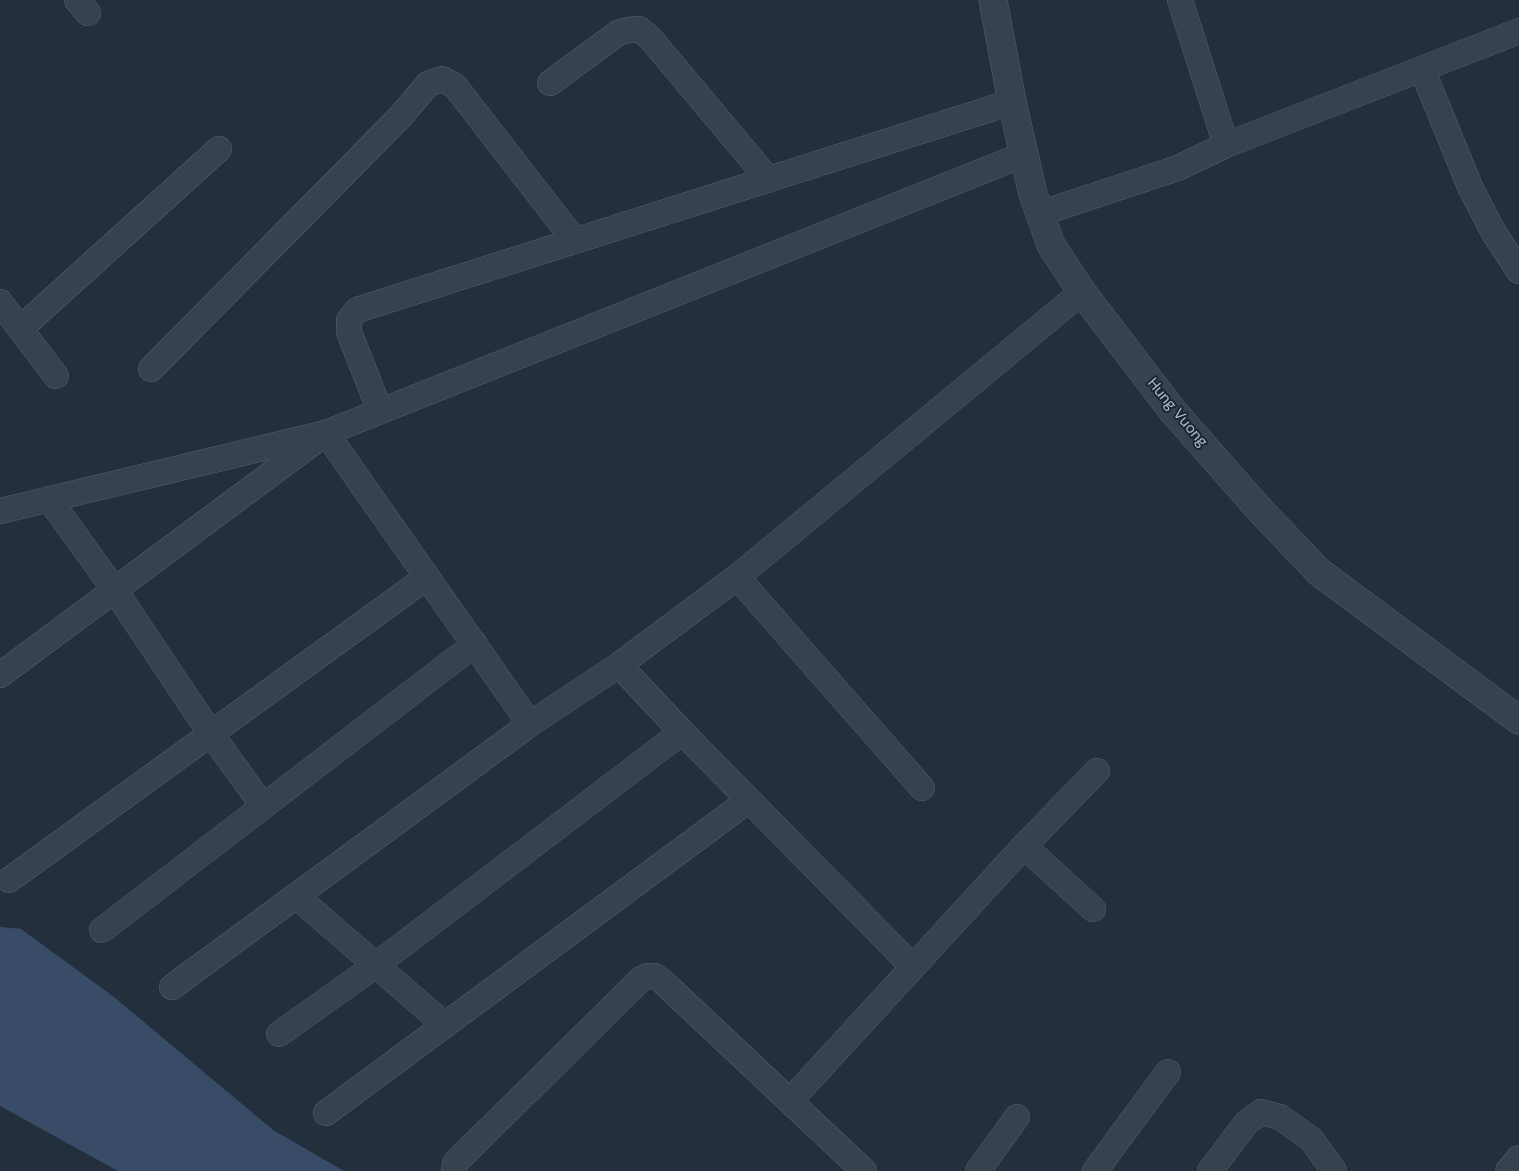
<!DOCTYPE html>
<style>
body{margin:0}
canvas{display:block;background:#242f3e}
</style>
<canvas width="1519" height="1171"></canvas>
<script>
const ctx = document.querySelector('canvas').getContext('2d');
ctx.lineJoin = 'round';
function fill(path, color) { ctx.fillStyle = color; ctx.fill(path, 'evenodd'); }
const toPath = rows => new Path2D(rows.map(r => 'M' + r).join(''));
function stroke(path, color, width, dash) { ctx.strokeStyle = color; ctx.lineWidth = width; ctx.lineCap = dash ? 'butt' : 'round'; ctx.setLineDash(dash || []); ctx.stroke(path); }
function write(font, color, halo, rows, align = 'center') {
  ctx.font = font + ' "DM Sans",sans-serif'; ctx.lineWidth = 4; ctx.setLineDash([]); ctx.textBaseline = 'middle'; ctx.strokeStyle = halo; ctx.fillStyle = color; for (const [text, x, y, turn = 0] of rows) {
    ctx.save(); ctx.translate(x, y); ctx.rotate((+turn || 0) * Math.PI / 180); ctx.textAlign = isNaN(turn) ? turn : align; if (halo) ctx.strokeText(text, 0, 0); ctx.fillText(text, 0, 0); ctx.restore();
  }
}
const water = toPath([
 [0,927,21,929,114,997,273,1130,344,1171,118,1171,0,1106]
]);
const minor = toPath([
 [77,0,88,13],
 [1180,0,1226,145,1519,31],
 [1422,69,1471,189,1494,233,1519,271],
 [550,83,618,33,628,30,639,29,651,39,769,180],
 [1039,214,1178,168,1226,145],
 [0,302,56,376],
 [20,329,219,149],
 [151,369,401,116,428,84,442,79,455,86,575,241],
 [380,411,349,332,349,320,357,310,1012,102],
 [49,499,114,589,211,734,263,806],
 [0,511,326,433,1023,155],
 [737,577,922,788],
 [619,665,682,732,913,967],
 [0,675,326,433,530,724],
 [1024,846,1093,909],
 [9,880,427,577],
 [296,896,445,1025],
 [102,930,475,644],
 [172,987,530,724,619,665,737,577,1082,292],
 [279,1034,376,965,682,732],
 [790,1101,1024,846,1097,771],
 [326,1113,749,800],
 [454,1171,455,1163,641,979,648,976,655,976,662,981,864,1171],
 [978,1171,1017,1117],
 [1095,1171,1168,1072],
 [1210,1171,1247,1122,1261,1112,1280,1117,1311,1139,1334,1171],
 [1508,1171,1519,1158]
]);
const tertiary = toPath([
 [993,0,1012,102,1033,194,1051,245,1082,292,1172,410,1259,509,1319,572,1519,720]
]);
const streetNames = [
 ["Hung Vuong",1177,413,50]
];
fill(water, '#394c67');
stroke(minor, '#565f6c', 26);
stroke(tertiary, '#565f6c', 29);
stroke(minor, '#38414e', 25);
stroke(tertiary, '#38414e', 28);
write('15px', '#b4bcc9', '#1d2633', streetNames);
</script>
